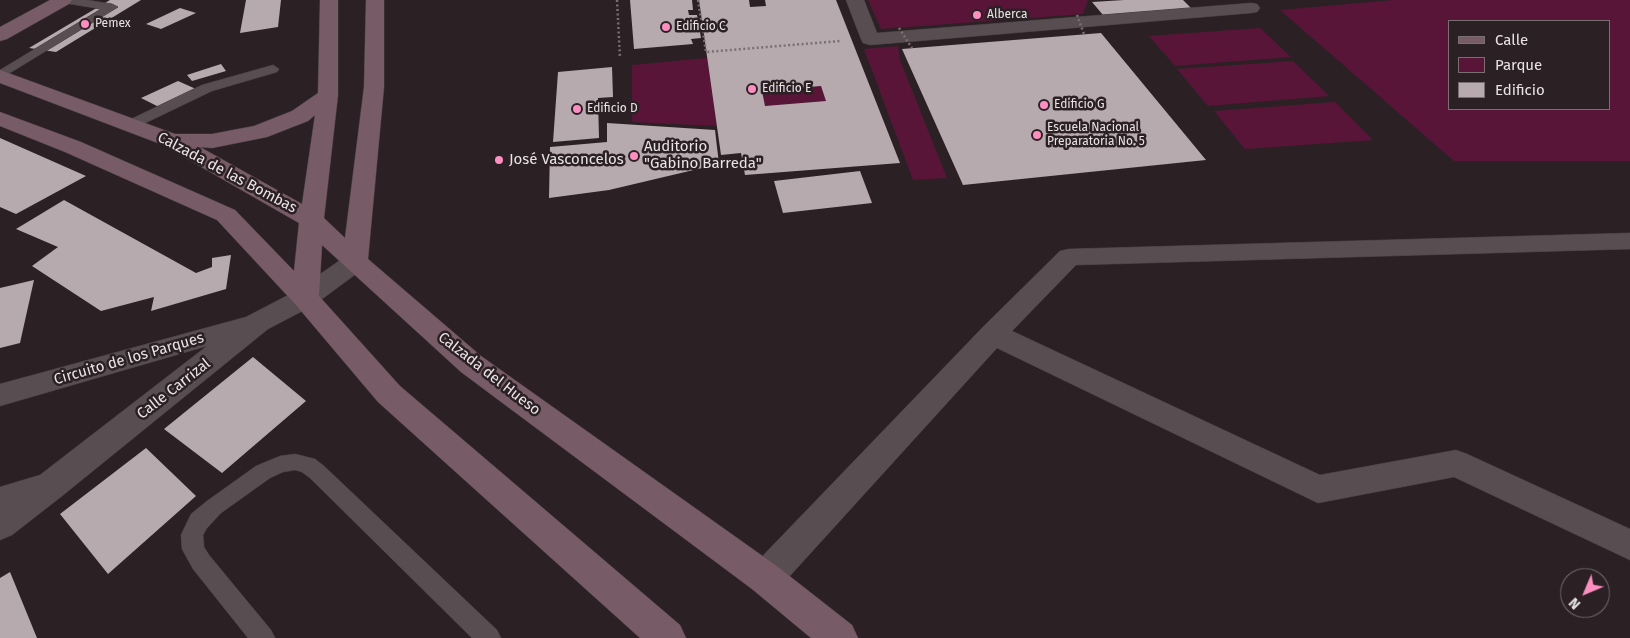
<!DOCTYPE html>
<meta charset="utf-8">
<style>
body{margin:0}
#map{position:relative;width:1630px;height:638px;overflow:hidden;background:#2b2125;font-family:"Fira Sans",sans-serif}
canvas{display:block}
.legend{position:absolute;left:1448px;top:20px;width:162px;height:90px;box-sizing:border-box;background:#2b2125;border:1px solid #776f72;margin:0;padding:6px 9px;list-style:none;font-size:15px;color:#eae3e5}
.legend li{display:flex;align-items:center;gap:10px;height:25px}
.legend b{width:25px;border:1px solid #776f72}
.north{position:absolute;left:1560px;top:568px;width:50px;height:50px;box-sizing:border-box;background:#2b2125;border:1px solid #776f72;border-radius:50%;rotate:225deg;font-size:14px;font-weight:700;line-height:20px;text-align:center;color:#eae3e5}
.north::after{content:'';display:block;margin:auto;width:18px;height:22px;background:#fd8ec0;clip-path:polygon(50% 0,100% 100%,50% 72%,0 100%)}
</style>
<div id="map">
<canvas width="1630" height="638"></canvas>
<ul class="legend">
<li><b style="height:6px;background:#775b66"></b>Calle</li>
<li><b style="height:14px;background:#581538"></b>Parque</li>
<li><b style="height:14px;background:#b7aaaf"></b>Edificio</li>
</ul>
<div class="north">N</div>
</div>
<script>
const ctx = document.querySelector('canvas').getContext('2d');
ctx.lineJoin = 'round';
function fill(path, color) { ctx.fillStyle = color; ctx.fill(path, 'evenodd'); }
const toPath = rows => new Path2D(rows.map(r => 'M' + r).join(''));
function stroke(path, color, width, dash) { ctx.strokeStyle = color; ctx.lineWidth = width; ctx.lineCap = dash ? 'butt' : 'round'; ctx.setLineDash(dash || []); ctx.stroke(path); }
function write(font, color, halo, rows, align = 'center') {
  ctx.font = font + ' "Fira Sans",sans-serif'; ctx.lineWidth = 5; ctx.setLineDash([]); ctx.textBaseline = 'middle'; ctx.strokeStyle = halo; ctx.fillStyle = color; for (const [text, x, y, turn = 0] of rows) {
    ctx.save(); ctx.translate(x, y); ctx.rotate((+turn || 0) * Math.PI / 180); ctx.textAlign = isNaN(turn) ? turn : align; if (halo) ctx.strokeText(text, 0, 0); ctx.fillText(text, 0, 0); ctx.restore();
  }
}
const green = toPath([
 [868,0,1088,0,1083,14,881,29],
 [1394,0,1630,0,1630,161,1454,161,1280,10],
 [1449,21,1609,21,1609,109,1449,109],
 [1260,28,1291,57,1175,66,1149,36],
 [898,46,900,60,947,178,913,180,864,49],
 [707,58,717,126,632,122,632,65],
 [1293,61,1329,96,1208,106,1177,69],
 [821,86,826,101,765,106,762,91],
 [1335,102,1373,140,1245,149,1214,111]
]);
const building = toPath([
 [110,0,141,0,56,52,29,48],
 [246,0,281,0,278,27,240,33],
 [630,0,692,0,693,10,688,10,689,15,697,15,701,38,691,39,693,44,634,49],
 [699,0,749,0,750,7,766,6,765,0,836,0,900,163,745,175,741,153,721,155],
 [821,86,826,101,765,106,762,91],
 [1124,0,1183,0,1191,8,1103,15,1092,2],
 [180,8,196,13,161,29,146,24],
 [1101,33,1206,160,963,185,902,49],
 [221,64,226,71,192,81,187,75],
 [612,67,613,97,598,98,599,138,553,142,558,72],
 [178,81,196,89,159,107,141,98],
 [607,123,715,130,719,164,609,190,549,198,550,147,607,142],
 [0,138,86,176,16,214,0,207],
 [860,171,872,203,783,213,774,181],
 [64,200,196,273,212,267,212,258,231,255,226,289,151,311,154,297,101,311,32,266,58,247,16,229],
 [34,280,20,343,0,348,0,288],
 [253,357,306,401,222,473,164,429],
 [146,448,196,496,108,574,60,514],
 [10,572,37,638,0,638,0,578]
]);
const path = toPath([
 [617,0,620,58],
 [698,0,706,52,840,41]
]);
const service = toPath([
 [58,0,87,0,112,4,118,7,0,79,0,70,101,9,64,3,58,0],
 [273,65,279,69,277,72,212,91,135,128,125,128,123,125,125,122,202,85,273,65],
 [295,454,315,459,324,466,497,630,501,638,472,638,310,478,302,472,295,470,283,472,270,478,221,513,207,528,203,535,204,547,209,555,271,630,275,638,248,638,193,569,182,549,181,535,191,514,207,501,256,466,280,456,295,454]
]);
const pedestrian = toPath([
 [846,0,864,0,877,33,1251,3,1257,4,1260,8,1257,12,1251,13,870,45,863,43,861,39,846,0]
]);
const minor = toPath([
 [1630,233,1630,249,1076,265,1012,331,1320,475,1456,450,1467,454,1630,529,1630,560,1454,477,1318,503,997,348,778,589,765,594,752,589,747,578,752,567,983,327,1060,251,1069,249,1630,233],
 [50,472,62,476,66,486,62,496,12,535,0,540,0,506,38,476,50,472]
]);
const tertiary = toPath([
 [355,253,364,256,368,262,364,268,314,305,268,329,62,496,0,515,0,487,40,475,207,346,0,406,0,384,246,317,296,291,346,256,355,253]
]);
const secondary = toPath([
 [50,0,72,0,69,4,7,39,0,41,0,27,50,0],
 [320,0,338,0,338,95,324,218,345,238,364,87,366,0,384,0,384,87,368,259,481,356,778,567,852,625,858,638,811,638,752,589,461,372,322,245,319,296,400,386,680,625,686,638,640,638,378,402,296,305,217,220,65,152,0,126,0,112,81,142,235,210,294,271,299,223,163,145,0,83,0,70,175,134,212,134,254,126,292,111,318,93,320,0],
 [315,115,302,204,200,147,212,148,267,137,308,121,315,115]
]);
const pathBridge = toPath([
 [1077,15,1084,34],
 [899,28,912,48]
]);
const markers = [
 [977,15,5,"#fd8ec0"],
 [85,24,5,"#fd8ec0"],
 [666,27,5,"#fd8ec0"],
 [752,89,5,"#fd8ec0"],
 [1044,105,5,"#fd8ec0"],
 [577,109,5,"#fd8ec0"],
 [1037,135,5,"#fd8ec0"],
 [634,156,5,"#fd8ec0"],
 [499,160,5,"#fd8ec0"]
];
const farPoinames = [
 ["Alberca",987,15],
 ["Pemex",95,24],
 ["Edificio C",676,27],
 ["Edificio E",762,89],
 ["Edificio G",1054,105],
 ["Edificio D",587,109],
 ["Escuela Nacional",1047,128],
 ["Preparatoria No. 5",1047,142]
];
const poiNames = [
 ["Auditorio",644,147],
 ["\"Gabino Barreda\"",644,164],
 ["José Vasconcelos",509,160]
];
const streetNames = [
 ["Calzada de las Bombas",227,173,28],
 ["Circuito de los Parques",129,359,-16],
 ["Calzada del Hueso",489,374,38],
 ["Calle Carrizal",174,389,-38]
];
fill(green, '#581538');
fill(building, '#b7aaaf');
stroke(service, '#473e42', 1);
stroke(pedestrian, '#473e42', 1);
stroke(minor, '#473e42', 1);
stroke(tertiary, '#473e42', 1);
stroke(secondary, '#473e42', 1);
stroke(path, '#787073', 2.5, [2, 2.5]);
fill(service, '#584d51');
fill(pedestrian, '#584d51');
fill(minor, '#584d51');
fill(tertiary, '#584d51');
fill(secondary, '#775b66');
stroke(pathBridge, '#787073', 2.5, [2, 2.5]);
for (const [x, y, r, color] of markers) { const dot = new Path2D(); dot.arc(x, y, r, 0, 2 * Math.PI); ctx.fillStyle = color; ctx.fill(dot); stroke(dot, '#2b2125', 2); }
write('12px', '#eae3e5', '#2b2125', farPoinames, 'left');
write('15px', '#eae3e5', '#2b2125', poiNames, 'left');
write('15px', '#eae3e5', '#2b2125', streetNames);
</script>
